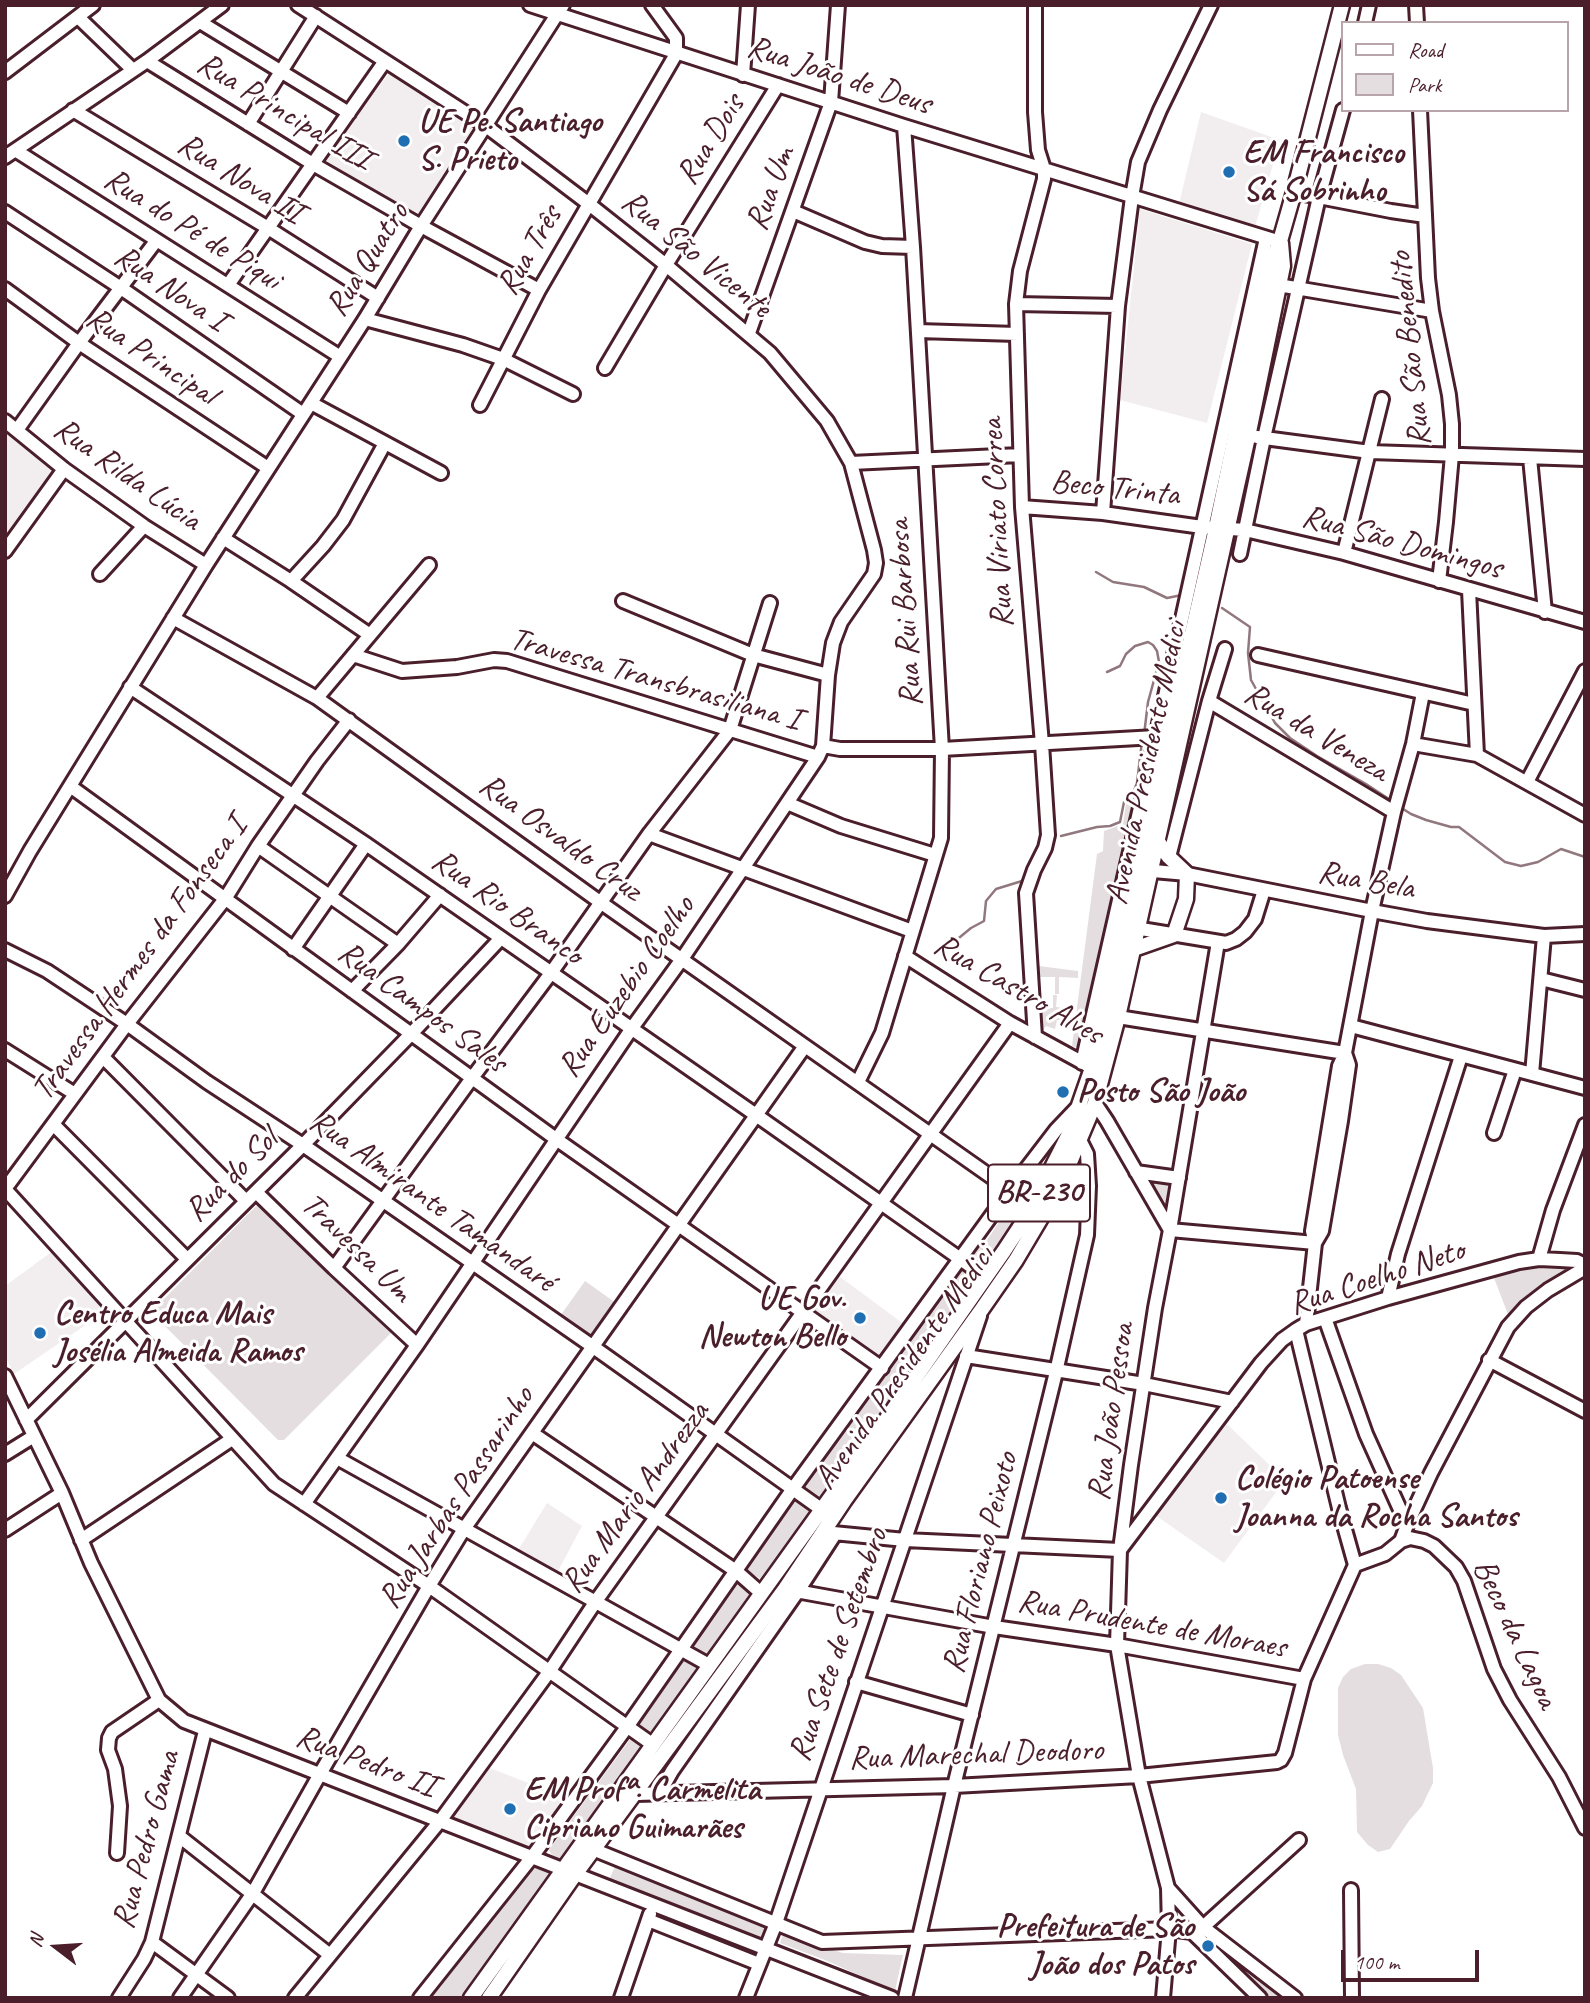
<!DOCTYPE html>
<meta charset="utf-8">
<style>
body{margin:0}
#map{position:relative;width:1590px;height:2003px;overflow:hidden;background:#fff;font-family:Caveat,sans-serif}
canvas{display:block}
.frame{position:absolute;inset:0;border:7px solid #4a1f2b;pointer-events:none}
.legend{position:absolute;left:1341px;top:21px;width:228px;height:91px;box-sizing:border-box;background:#fff;border:2px solid #b7a5aa;margin:0;padding:9px 12px;list-style:none;font-size:21px;color:#4a1f2b}
.legend li{display:flex;align-items:center;gap:14px;height:35px}
.legend b{width:35px;border:2px solid #b7a5aa}
.north{position:absolute;left:21px;top:1912px;width:70px;height:70px;-webkit-text-stroke:5px #fff;paint-order:stroke;rotate:287deg;font-size:19px;font-weight:700;line-height:28px;text-align:center;color:#4a1f2b}
.north::after{content:'';display:block;margin:auto;width:24px;height:32px;background:#4a1f2b;clip-path:polygon(50% 0,100% 100%,50% 72%,0 100%)}
.scale{position:absolute;left:1341px;top:1950px;width:138px;height:32px;box-sizing:border-box;border:4px solid #4a1f2b;border-top:0;padding-left:9px;font-size:21px;line-height:24px;white-space:nowrap;color:#4a1f2b;-webkit-text-stroke:5px #fff;paint-order:stroke}
</style>
<div id="map">
<canvas width="1590" height="2003"></canvas>
<div class="frame"></div>
<ul class="legend">
<li><b style="height:9px;background:#fff"></b>Road</li>
<li><b style="height:19px;background:#e5dee0"></b>Park</li>
</ul>
<div class="north">N</div>
<div class="scale">100 m</div>
</div>
<script>
const ctx = document.querySelector('canvas').getContext('2d');
ctx.lineJoin = 'round';
function fill(path, color) { ctx.fillStyle = color; ctx.fill(path, 'evenodd'); }
const toPath = rows => new Path2D(rows.map(r => 'M' + r).join(''));
function stroke(path, color, width, dash) { ctx.strokeStyle = color; ctx.lineWidth = width; ctx.lineCap = dash ? 'butt' : 'round'; ctx.setLineDash(dash || []); ctx.stroke(path); }
function write(font, color, halo, rows, align = 'center') {
  ctx.font = font + ' Caveat,sans-serif'; ctx.lineWidth = 6; ctx.setLineDash([]); ctx.textBaseline = 'middle'; ctx.strokeStyle = halo; ctx.fillStyle = color; for (const [text, x, y, turn = 0] of rows) {
    ctx.save(); ctx.translate(x, y); ctx.rotate((+turn || 0) * Math.PI / 180); ctx.textAlign = isNaN(turn) ? turn : align; if (halo) ctx.strokeText(text, 0, 0); ctx.fillText(text, 0, 0); ctx.restore();
  }
}
const built = toPath([
 [393,72,480,127,421,215,415,215,329,166,325,157,389,73],
 [1201,112,1280,140,1255,227,1179,204],
 [1140,209,1252,244,1207,423,1120,400],
 [5,430,55,470,5,541],
 [54,1250,109,1309,14,1374,5,1356,5,1286],
 [839,1276,905,1325,881,1357,814,1311],
 [1227,1424,1285,1480,1224,1563,1155,1515],
 [547,1503,582,1526,557,1573,517,1552],
 [487,1767,570,1799,534,1849,450,1819]
]);
const green = toPath([
 [1134,796,1079,1048,1072,1046,1097,854,1103,851,1104,831,1123,824,1126,804],
 [1039,966,1078,971,1078,978,1059,977,1059,994,1055,994,1055,977,1039,977],
 [1053,995,1057,995,1056,1007,1065,1008,1063,1020,1057,1020,1055,1029,1046,1026,1043,1030,1041,1008,1053,1008],
 [1034,1162,1048,1169,985,1269,966,1258,978,1240,985,1243,1026,1182,1023,1180],
 [1144,1178,1173,1182,1164,1212],
 [260,1202,393,1331,284,1440,278,1440,154,1315,154,1309],
 [1552,1266,1575,1268,1531,1297,1509,1317,1494,1278,1517,1269],
 [960,1268,978,1282,819,1504,799,1488],
 [585,1281,616,1303,590,1341,558,1319],
 [795,1495,816,1511,765,1582,744,1568],
 [738,1578,758,1593,709,1661,689,1647],
 [684,1656,705,1668,652,1738,636,1726],
 [1365,1664,1378,1664,1391,1668,1401,1675,1423,1708,1433,1768,1433,1783,1422,1806,1409,1821,1390,1849,1378,1852,1368,1845,1357,1832,1356,1789,1343,1755,1338,1735,1338,1688,1343,1677,1351,1669],
 [631,1738,645,1745,563,1859,559,1859,551,1854,549,1850,551,1847],
 [617,1862,770,1924,763,1943,609,1880],
 [539,1866,554,1873,466,1998,426,1998,533,1869],
 [783,1935,843,1953,903,1955,895,1991,887,1993,879,1984,825,1960,780,1943],
 [1204,1935,1288,1998,1270,1998,1202,1939]
]);
const stream = toPath([
 [1096,572,1113,582,1144,587,1167,598,1182,595],
 [1222,608,1250,627,1248,653,1251,680,1275,723,1290,738,1317,756,1366,784,1392,801],
 [1107,672,1120,666,1126,654,1135,646,1148,642,1153,645,1157,651,1159,662,1148,702,1144,735],
 [1400,807,1411,814,1426,820,1451,827,1459,827,1505,862,1521,866,1538,862,1561,849,1585,857],
 [1061,836,1097,827,1110,826,1120,822,1124,802,1133,793,1137,783,1142,741],
 [954,942,971,928,984,921,986,901,996,889,1022,881,1024,878]
]);
const minor = toPath([
 [298,5,486,126,589,204,666,265,770,353,827,421,851,463,874,550,876,563,874,574,841,622,833,643,828,675,823,746,818,757,682,959,632,1028,417,1345,304,1504],
 [530,5,904,126,1274,240],
 [1416,5,1417,23],
 [78,17,133,70],
 [200,22,349,113],
 [1365,23,1369,5],
 [147,61,313,164,421,226,539,290],
 [5,72,93,5],
 [743,75,748,5],
 [73,110,268,228,378,298],
 [1343,110,1319,197,1391,211,1425,216],
 [1420,110,1428,278,1432,311,1449,395,1452,424,1452,455,1446,522,1439,581],
 [248,124,316,16],
 [15,150,339,356],
 [5,157,147,61,222,5],
 [793,211,865,242,882,246,913,247],
 [5,212,121,288,303,414],
 [228,285,385,61],
 [1278,285,1432,311],
 [5,289,79,343,268,468],
 [1016,304,1118,306],
 [365,319,463,345,503,359,573,394],
 [918,331,1017,334],
 [749,333,831,102,838,5],
 [605,368,666,265,778,85],
 [311,403,441,473],
 [480,405,539,290,676,54,676,38,652,5],
 [5,421,64,469,144,526,206,565],
 [17,430,79,343,156,241],
 [1257,437,1370,452,1585,459],
 [1530,458,1545,612],
 [851,463,1020,455],
 [1022,507,1103,513,1202,527,1245,530,1344,553,1585,622],
 [1103,513,1118,306,1132,197,1138,162,1160,110,1211,5],
 [223,538,291,581,370,635],
 [5,551,64,469],
 [1344,553,1382,399],
 [1240,554,1264,438,1319,197,1294,192],
 [100,574,144,526],
 [291,581,323,546,343,520,385,443],
 [1469,590,1477,755],
 [623,601,753,655,828,675],
 [173,618,317,698,600,902,1010,1190],
 [353,655,402,671,457,667,494,660,507,661,818,757],
 [1258,655,1474,704],
 [130,687,366,844,756,1115,986,1277],
 [317,698,429,565],
 [1209,701,1394,812],
 [1413,744,1477,755,1585,815],
 [823,746,840,749,942,749,1156,737],
 [1527,782,1585,671],
 [70,786,556,1139,882,1368],
 [787,803,841,826,935,855],
 [649,834,912,931],
 [258,846,398,944],
 [1169,857,1209,701,1225,649],
 [1142,870,1187,874,1372,911,1427,921,1544,936,1585,934],
 [5,896,30,851,206,565,365,319,421,226,563,5],
 [1129,927,1226,943,1236,939,1245,932,1255,919,1264,890],
 [293,949,366,844],
 [5,950,47,971,127,1024,207,1082,303,1145,592,1346,821,1509],
 [905,956,1010,1023,1087,1065],
 [1541,979,1585,990],
 [352,991,398,944,440,895],
 [1118,1017,1345,1053],
 [1351,1026,1585,1088],
 [1035,1037,1026,893,1034,870,1045,848,1048,835,1042,744,1022,507,1016,304,1020,271,1044,179,1044,169,1038,150,1035,112,1035,5],
 [5,1050,75,1094],
 [103,1057,246,1201],
 [1082,1063,1156,737,1266,238],
 [1532,1074,1544,936],
 [858,1082,882,1033,941,838,942,749,913,247,904,126],
 [1095,1103,1107,1121,1170,1230,1315,1243],
 [54,1125,187,1259],
 [1494,1133,1515,1070],
 [1136,1172,1179,1178],
 [5,1189,274,1484,429,1586,652,1744],
 [5,1189,127,1024,225,899,258,846,317,761,349,720],
 [256,1192,334,1268,417,1345],
 [1315,1243,1322,1231,1341,1121,1349,1065,1345,1053],
 [1539,1259,1553,1210,1585,1125],
 [334,1268,472,1078,551,973,649,834,730,730,770,603],
 [1388,1298,1398,1254,1461,1056],
 [1325,1318,1366,1434,1407,1525],
 [1306,1324,1315,1243,1312,1231,1339,1066,1345,1053,1372,911,1394,812,1413,744,1423,693],
 [1296,1330,1339,1508,1355,1565],
 [966,1356,1144,1384,1232,1402],
 [1489,1360,1585,1411],
 [5,1376,62,1493,91,1563,159,1700,184,1721,892,1998],
 [26,1420,303,1145,411,1034,501,938],
 [532,1433,736,1571,761,1593],
 [5,1454,34,1436],
 [337,1458,709,1665],
 [5,1530,62,1493],
 [823,1532,905,1540,1120,1550,1261,1363,1282,1340,1296,1330,1306,1324,1388,1298,1519,1262,1539,1259,1560,1260,1577,1261,1585,1265],
 [81,1540,232,1439],
 [1401,1541,1407,1525,1431,1473,1508,1327,1526,1307,1548,1290,1585,1268],
 [785,1589,994,1627,1117,1645,1304,1679],
 [856,1682,972,1715],
 [635,1794,954,1786,1139,1776,1277,1762,1281,1760,1285,1753,1304,1679,1355,1565,1385,1554,1401,1541,1410,1538,1424,1541,1434,1546,1456,1567,1464,1581,1494,1669,1510,1700,1559,1777,1585,1828],
 [659,1794,672,1771,798,1591,835,1534],
 [179,1836,330,1955],
 [585,1846,822,1942,1169,1929,1192,1932],
 [117,1853,120,1806,115,1769,108,1750,109,1738,112,1732,159,1700],
 [1168,1888,1203,1927,1295,1998],
 [1351,1890,1352,1998],
 [648,1920,759,1964],
 [1198,1929,1203,1927,1299,1840],
 [1192,1932,1260,1998],
 [152,1942,228,1998],
 [119,1998,144,1959,152,1942,205,1731],
 [180,1998,253,1893,320,1774,429,1586,464,1529,805,1046],
 [295,1998,440,1821,549,1672,596,1601,1010,1023],
 [420,1998,532,1857,627,1727,792,1490,1010,1190,1056,1130,1076,1109],
 [621,1998,650,1914],
 [746,1998,776,1923,980,1316],
 [905,1998,954,1786,1056,1372,1087,1235,1089,1186,1087,1154,1080,1140],
 [1163,1998,1169,1929,1168,1888,1139,1776,1117,1645,1120,1550,1131,1465,1155,1308,1170,1230,1218,942]
]);
const major = toPath([
 [1134,949,1174,935,1186,899,1187,874,1169,857,1158,842],
 [471,1998,881,1427,1004,1251,1029,1213,1069,1134,1092,1068,1115,973,1216,528,1271,263,1280,241,1294,192,1342,5],
 [489,1998,576,1873,785,1589,844,1501,982,1309,1016,1260,1060,1186,1095,1103,1118,1017,1248,437,1283,266,1281,243]
]);
const markers = [
 [404,141,7,"#1f6fb2"],
 [1229,172,7,"#1f6fb2"],
 [1063,1092,7,"#1f6fb2"],
 [860,1318,7,"#1f6fb2"],
 [40,1333,7,"#1f6fb2"],
 [1221,1498,7,"#1f6fb2"],
 [510,1809,7,"#1f6fb2"],
 [1208,1946,7,"#1f6fb2"]
];
const shields = [
 [1039,1193,102]
];
const shieldNames = [
 ["BR-230",1039,1193]
];
const streetNames = [
 ["Rua João de Deus",839,76,18],
 ["Rua Principal III",284,112,31],
 ["Rua Dois",711,140,-58],
 ["Rua Nova II",240,179,32],
 ["Rua Um",771,189,-70],
 ["Rua do Pé de Piqui",192,230,32],
 ["Rua Três",530,251,-60],
 ["Rua São Vicente",696,255,39],
 ["Rua Quatro",368,260,-58],
 ["Rua Nova I",170,289,34],
 ["Rua São Benedito",1411,349,-96],
 ["Rua Principal",151,357,34],
 ["Rua Rilda Lúcia",127,475,35],
 ["Beco Trinta",1115,489,6],
 ["Rua Viriato Correa",998,523,-93],
 ["Rua São Domingos",1402,543,15],
 ["Rua Rui Barbosa",906,613,-94],
 ["Travessa Transbrasiliana I",655,680,16],
 ["Rua da Veneza",1316,733,31],
 ["Avenida Presidente Medici",1147,763,-78],
 ["Rua Osvaldo Cruz",560,838,36],
 ["Rua Bela",1366,881,10],
 ["Rua Rio Branco",507,908,35],
 ["Travessa Hermes da Fonseca I",140,959,-54],
 ["Rua Euzebio Coelho",627,987,-55],
 ["Rua Castro Alves",1018,990,30],
 ["Rua Campos Sales",422,1008,36],
 ["Rua do Sol",232,1176,-45],
 ["Rua Almirante Tamandaré",432,1202,35],
 ["Travessa Um",356,1248,44],
 ["Rua Coelho Neto",1377,1278,-18],
 ["Avenida Presidente Medici",905,1368,-55],
 ["Rua João Pessoa",1112,1412,-82],
 ["Rua Jarbas Passarinho",457,1498,-57],
 ["Rua Mario Andrezza",636,1498,-54],
 ["Rua Floriano Peixoto",981,1563,-76],
 ["Rua Prudente de Moraes",1152,1625,10],
 ["Beco da Lagoa",1515,1634,65],
 ["Rua Sete de Setembro",839,1645,-71],
 ["Rua Marechal Deodoro",976,1755,-2],
 ["Rua Pedro II",366,1762,21],
 ["Rua Pedro Gama",147,1840,-75]
];
const poiNames = [
 ["UE Pe. Santiago",418,122],
 ["S. Prieto",418,160],
 ["EM Francisco",1243,153],
 ["Sá Sobrinho",1243,191],
 ["Posto São João",1077,1092],
 ["UE Gov.",846,1299,"right"],
 ["Newton Bello",846,1337,"right"],
 ["Centro Educa Mais",54,1314],
 ["Josélia Almeida Ramos",54,1352],
 ["Colégio Patoense",1235,1479],
 ["Joanna da Rocha Santos",1235,1517],
 ["EM Profª. Carmelita",524,1790],
 ["Cipriano Guimarães",524,1828],
 ["Prefeitura de São",1194,1927,"right"],
 ["João dos Patos",1194,1965,"right"]
];
fill(built, '#f2eeef');
fill(green, '#e5dee0');
stroke(stream, '#91787e', 2.5);
stroke(minor, '#4a1f2b', 18);
stroke(major, '#4a1f2b', 19);
stroke(minor, '#fff', 12);
stroke(major, '#fff', 14);
for (const [x, y, r, color] of markers) { const dot = new Path2D(); dot.arc(x, y, r, 0, 2 * Math.PI); ctx.fillStyle = color; ctx.fill(dot); stroke(dot, '#fff', 2.5); }
for (const [x, y, w] of shields) { const box = new Path2D(); box.roundRect(x - w / 2, y - 28.5, w, 57, 5); ctx.fillStyle = '#fff'; ctx.fill(box); stroke(box, '#4a1f2b', 2); }
write('bold 32px', '#4a1f2b', null, shieldNames);
write('33px', '#4a1f2b', '#fff', streetNames);
write('bold 33px', '#4a1f2b', '#fff', poiNames, 'left');
</script>
